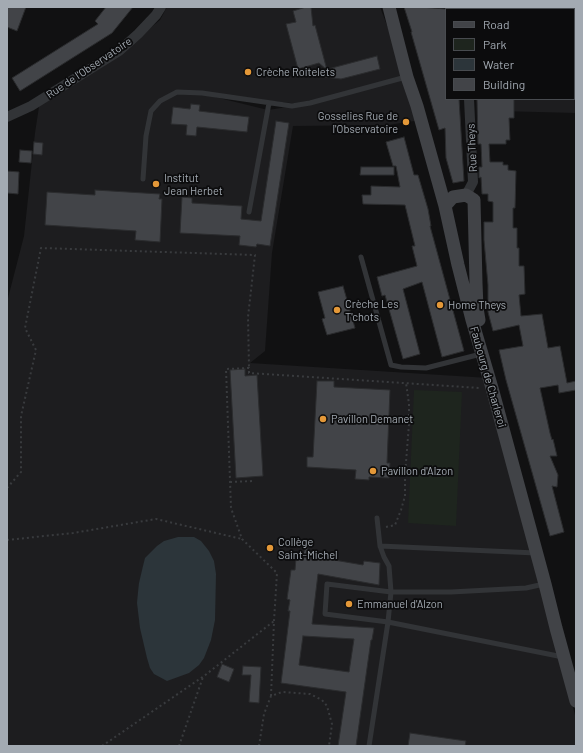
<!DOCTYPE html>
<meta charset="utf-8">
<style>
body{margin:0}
#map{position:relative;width:583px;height:753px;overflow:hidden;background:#111112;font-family:Barlow,sans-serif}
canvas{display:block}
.frame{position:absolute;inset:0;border:8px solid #a3aab2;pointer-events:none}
.legend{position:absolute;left:445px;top:8px;width:130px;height:92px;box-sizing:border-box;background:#0c0c0d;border:1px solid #484b4f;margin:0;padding:5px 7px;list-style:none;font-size:12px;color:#a3aab2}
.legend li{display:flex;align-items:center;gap:8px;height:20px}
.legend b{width:20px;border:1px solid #484b4f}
</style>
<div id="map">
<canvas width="583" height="753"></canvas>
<div class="frame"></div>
<ul class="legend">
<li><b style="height:5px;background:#414347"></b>Road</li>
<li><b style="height:11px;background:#1e251e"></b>Park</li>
<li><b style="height:11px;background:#2c353a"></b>Water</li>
<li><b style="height:11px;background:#424448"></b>Building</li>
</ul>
</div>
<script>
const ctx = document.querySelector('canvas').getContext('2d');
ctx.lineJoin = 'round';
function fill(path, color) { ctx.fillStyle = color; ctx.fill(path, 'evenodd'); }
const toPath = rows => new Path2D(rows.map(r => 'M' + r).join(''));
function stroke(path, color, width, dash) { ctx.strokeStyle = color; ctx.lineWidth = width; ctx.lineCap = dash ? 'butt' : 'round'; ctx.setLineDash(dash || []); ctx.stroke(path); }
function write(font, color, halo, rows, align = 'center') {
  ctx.font = font + ' Barlow,sans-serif'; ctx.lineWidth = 3.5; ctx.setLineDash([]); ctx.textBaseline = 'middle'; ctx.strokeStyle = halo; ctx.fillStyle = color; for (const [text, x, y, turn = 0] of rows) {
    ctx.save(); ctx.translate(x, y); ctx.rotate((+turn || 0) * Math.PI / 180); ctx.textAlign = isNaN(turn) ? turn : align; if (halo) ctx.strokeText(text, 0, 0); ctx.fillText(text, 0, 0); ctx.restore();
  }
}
const built = toPath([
 [167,7,380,7,407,77,421,120,388,125,293,126,272,253,265,351,250,363,489,378,576,719,576,746,7,746,7,302,24,236,35,133,40,100,101,68,160,20],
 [203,94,300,104,300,105,268,110],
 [543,7,576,7,576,113,499,111,500,99,574,99,574,9,543,9]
]);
const green = toPath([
 [414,390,462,392,456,526,408,523]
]);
const water = toPath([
 [178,537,194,537,201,541,209,551,214,561,216,574,215,620,211,640,204,658,199,665,189,673,167,681,154,674,150,668,147,658,140,628,137,603,138,592,139,583,143,566,145,558,157,546,164,541]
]);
const building = toPath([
 [7,7,26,7,17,31,7,27,7,7],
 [106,7,133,7,112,33,20,91,12,78,98,24,95,21,106,7],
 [306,7,311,7,313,26,315,25,327,70,319,63,298,69,286,24,296,22,293,11,306,7],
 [404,7,420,7,446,9,446,99,459,99,464,181,453,183,446,158,445,128,439,130,411,32,412,32,404,7],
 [377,56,380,69,341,79,325,77,328,69,377,56],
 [477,99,514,99,514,118,509,118,510,140,506,140,506,144,489,144,490,162,503,162,503,165,508,165,508,170,516,171,515,208,513,208,513,228,517,228,517,248,519,248,519,266,524,266,525,294,519,295,521,316,542,314,548,348,560,346,567,383,576,381,576,390,559,393,558,385,540,388,550,433,552,440,553,439,557,456,550,456,558,475,557,487,552,486,564,532,550,536,506,380,499,350,523,346,519,325,493,331,488,312,488,285,484,240,484,222,493,222,493,202,488,201,488,194,482,194,481,177,479,178,479,167,482,167,481,144,478,144,477,99],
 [191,104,200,105,199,111,249,117,247,132,197,127,196,136,186,135,187,125,171,124,173,107,190,109,191,104],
 [276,121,289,123,270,246,257,244,256,247,239,245,240,236,180,233,182,197,192,198,192,203,242,206,241,219,261,221,276,121],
 [404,137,414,175,418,175,428,209,431,226,430,226,464,351,442,357,422,282,403,289,420,354,403,359,385,295,382,296,377,277,417,266,412,246,415,246,405,205,363,204,362,195,371,195,371,186,400,187,396,166,393,166,386,142,404,137],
 [34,142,43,143,42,155,33,154,34,142],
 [20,150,32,151,31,163,19,162,20,150],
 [361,167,394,167,394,175,360,175,361,167],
 [7,171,19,172,18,194,7,193,7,171],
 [95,190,160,194,159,199,162,199,160,242,135,240,136,231,45,225,47,192,95,195,95,190],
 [343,286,355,328,327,335,322,319,325,318,318,292,343,286],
 [245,369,245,376,257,375,263,476,236,478,230,370,245,369],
 [317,381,334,381,334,387,390,390,387,463,390,463,389,478,369,477,369,480,355,479,356,470,307,467,307,457,313,457,317,381],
 [307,547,311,556,363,565,364,561,380,563,379,585,318,574,312,624,374,628,372,640,371,640,356,746,338,746,346,692,281,683,290,611,288,611,290,600,287,599,291,570,295,570,296,558,300,558,307,547],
 [303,636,354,639,349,672,299,665,303,636],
 [222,664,234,669,229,682,217,677,222,664],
 [243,666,261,667,259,703,249,702,251,675,242,675,243,666],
 [410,733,466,741,465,746,408,746,410,733]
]);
const path = toPath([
 [230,482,254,481],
 [7,488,21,472,21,416,36,350,25,328,41,248,255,255,248,317,249,368],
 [386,527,395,525,401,510,405,496,405,475,409,424,409,404,406,383],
 [7,540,73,533,156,519,242,539],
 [271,696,274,621,277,573,242,539,231,508,226,369,249,368,249,373,480,388],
 [102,746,204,676,274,621],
 [179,746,203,677],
 [259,746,264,714,271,696,282,692,310,694,322,700,327,706,332,724,329,746]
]);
const lane = toPath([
 [143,179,146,136,151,111,160,101,177,92,202,93,292,106,310,103,406,77],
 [249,212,269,103],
 [361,257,391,365,401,367,426,368,481,354],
 [380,546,536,553],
 [544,584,526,588,451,592,391,592,388,622,563,657],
 [369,746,388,622,325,614,327,584,391,592,389,566,384,557,380,546,377,518]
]);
const street = toPath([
 [471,9,472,7],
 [7,117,31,106,119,51,138,34,156,15,161,7],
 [466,195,473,182,469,99]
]);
const secondary = toPath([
 [389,7,407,77,417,106,445,206,458,265,472,320,492,388,545,584,556,628,576,701],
 [445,206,453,197,466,195,474,200,476,283,477,308,479,320]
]);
const markers = [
 [248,72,4,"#e49838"],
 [406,122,4,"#e49838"],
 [156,184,4,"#e49838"],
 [440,305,4,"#e49838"],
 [337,310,4,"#e49838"],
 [323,419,4,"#e49838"],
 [373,471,4,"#e49838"],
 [270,548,4,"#e49838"],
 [349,604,4,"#e49838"]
];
const streetNames = [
 ["Rue de l'Observatoire",89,68,-34],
 ["Rue Theys",472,148,-93],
 ["Faubourg de Charleroi",488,377,74]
];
const poiNames = [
 ["Crèche Roitelets",256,72],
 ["Gosselies Rue de",398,116,"right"],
 ["l'Observatoire",398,129,"right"],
 ["Institut",164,178],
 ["Jean Herbet",164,191],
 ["Crèche Les",345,304],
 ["T'chots",345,317],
 ["Home Theys",448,305],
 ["Pavillon Demanet",331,419],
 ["Pavillon d'Alzon",381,471],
 ["Collège",278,542],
 ["Saint-Michel",278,555],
 ["Emmanuel d'Alzon",357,604]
];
fill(built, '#1d1d1f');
fill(green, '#1e251e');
fill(water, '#2c353a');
fill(building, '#424448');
stroke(building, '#2b2c2e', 1);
stroke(path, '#393b3e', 2, [2, 3]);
stroke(lane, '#323437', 5);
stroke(street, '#323437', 10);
stroke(secondary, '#414347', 13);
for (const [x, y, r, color] of markers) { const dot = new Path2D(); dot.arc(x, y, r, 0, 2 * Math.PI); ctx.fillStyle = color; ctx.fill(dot); stroke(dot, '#0c0c0d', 1.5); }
write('11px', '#a3aab2', '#0c0c0d', streetNames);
write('11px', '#a3aab2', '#0c0c0d', poiNames, 'left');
</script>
